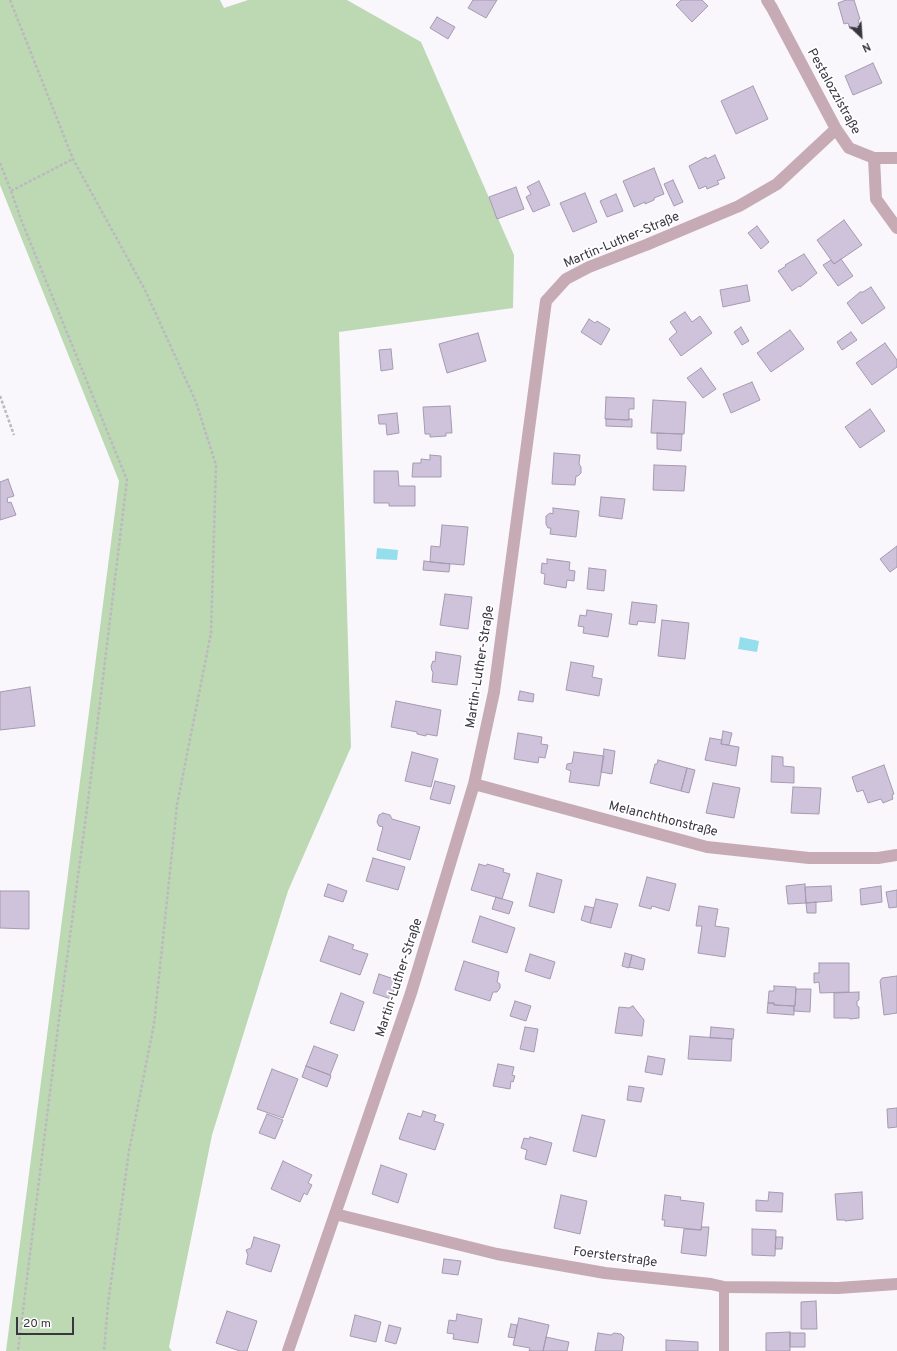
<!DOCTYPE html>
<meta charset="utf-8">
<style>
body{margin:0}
#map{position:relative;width:897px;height:1351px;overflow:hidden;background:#f9f7fb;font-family:Overpass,sans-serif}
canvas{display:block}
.north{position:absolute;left:841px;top:16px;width:40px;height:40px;-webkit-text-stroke:3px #fff;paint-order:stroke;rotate:155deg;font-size:11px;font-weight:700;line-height:16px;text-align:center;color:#3a363f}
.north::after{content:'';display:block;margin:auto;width:14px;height:18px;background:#3a363f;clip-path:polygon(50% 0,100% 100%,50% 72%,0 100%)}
.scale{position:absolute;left:16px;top:1317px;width:58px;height:18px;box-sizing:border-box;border:2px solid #3a363f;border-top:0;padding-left:5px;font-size:12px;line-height:14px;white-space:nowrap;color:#3a363f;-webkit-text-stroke:3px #fff;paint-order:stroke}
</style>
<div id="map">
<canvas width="897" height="1351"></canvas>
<div class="north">N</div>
<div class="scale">20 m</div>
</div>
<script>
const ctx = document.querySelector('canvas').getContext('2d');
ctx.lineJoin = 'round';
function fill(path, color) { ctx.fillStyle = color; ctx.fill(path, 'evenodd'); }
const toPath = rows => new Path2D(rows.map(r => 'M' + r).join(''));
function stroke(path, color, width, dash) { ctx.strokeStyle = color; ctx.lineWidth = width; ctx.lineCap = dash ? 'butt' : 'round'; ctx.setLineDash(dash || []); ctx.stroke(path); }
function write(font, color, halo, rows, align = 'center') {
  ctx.font = font + ' Overpass,sans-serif'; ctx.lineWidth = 3.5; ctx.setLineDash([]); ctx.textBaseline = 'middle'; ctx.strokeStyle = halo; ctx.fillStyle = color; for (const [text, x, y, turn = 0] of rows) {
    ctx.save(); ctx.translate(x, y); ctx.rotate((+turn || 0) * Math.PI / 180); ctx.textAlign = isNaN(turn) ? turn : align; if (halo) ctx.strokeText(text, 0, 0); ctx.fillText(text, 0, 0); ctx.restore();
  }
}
const green = toPath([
 [0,0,220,0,224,8,248,0,347,0,421,42,514,255,513,308,339,332,351,747,288,891,212,1135,169,1347,172,1351,6,1351,119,481,0,185]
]);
const water = toPath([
 [377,548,398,550,397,560,376,559],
 [740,637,759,641,757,652,738,649]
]);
const building = toPath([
 [473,0,497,0,486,18,468,8,473,0],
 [681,0,702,0,708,6,692,22,676,5,681,0],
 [846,0,854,0,860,19,858,20,860,26,850,29,848,23,844,24,838,3,846,0],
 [437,17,455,27,448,39,430,28,437,17],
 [873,63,882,83,853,95,845,76,873,63],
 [753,86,768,119,736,134,721,101,753,86],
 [715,155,725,178,717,181,719,184,707,189,706,186,699,189,689,166,706,157,707,159,715,155],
 [654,168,664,194,654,198,654,200,645,204,645,202,634,207,623,181,654,168],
 [673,180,683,202,674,206,664,184,673,180],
 [539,181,550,205,533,212,526,197,531,194,527,187,539,181],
 [516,187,524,209,497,219,489,197,516,187],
 [585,193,597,222,573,232,560,203,585,193],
 [616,194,623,211,607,217,600,201,616,194],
 [844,220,862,245,834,264,817,240,844,220],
 [757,226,769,242,761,249,748,233,757,226],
 [804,254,817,273,800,287,799,286,792,291,778,271,786,266,785,265,804,254],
 [841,259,853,276,838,286,823,265,831,260,834,264,841,259],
 [747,285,750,301,723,307,720,290,747,285],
 [871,287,885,308,862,324,847,303,860,292,863,292,871,287],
 [685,312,692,322,700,316,712,333,681,356,669,339,677,332,670,322,685,312],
 [589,319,595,323,597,321,610,329,601,345,581,332,589,319],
 [741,327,749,341,742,345,734,332,741,327],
 [790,330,804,349,771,372,757,353,790,330],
 [851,332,857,340,842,350,837,342,851,332],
 [478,333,486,361,447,373,439,344,478,333],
 [885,343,897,360,897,367,872,385,856,363,885,343],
 [391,349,393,369,381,371,379,350,391,349],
 [701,368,716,389,703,398,687,378,701,368],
 [752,382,760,400,731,413,723,394,752,382],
 [606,397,634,398,634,409,629,409,629,420,605,419,606,397],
 [653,400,686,402,684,434,651,433,653,400],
 [450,406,452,433,446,433,446,436,430,437,430,434,425,434,423,407,450,406],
 [870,409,885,431,860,448,845,427,870,409],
 [397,413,399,433,387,435,386,424,379,424,378,415,397,413],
 [606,419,629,420,628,419,632,419,632,427,606,426,606,419],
 [657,433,682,434,681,451,657,449,657,433],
 [554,453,580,455,579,464,581,467,581,473,578,476,576,476,575,485,552,484,554,453],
 [430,455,441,456,441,477,412,477,413,463,421,463,421,459,430,460,430,455],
 [654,465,686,466,684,491,653,490,654,465],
 [374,471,398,471,399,486,415,486,415,506,389,506,389,503,374,503,374,471],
 [8,479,14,496,7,498,8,503,11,502,16,515,0,520,0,482,8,479],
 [601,497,625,499,622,519,599,516,601,497],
 [553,508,579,511,576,537,550,534,551,528,548,528,546,524,546,516,550,513,553,514,553,508],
 [442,525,468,527,464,565,430,562,431,546,440,547,442,525],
 [897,546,897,567,890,572,880,559,897,546],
 [547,559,570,562,569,570,575,571,574,581,567,580,566,588,544,584,545,574,541,573,542,563,547,564,547,559],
 [424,561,450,564,449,572,423,570,424,561],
 [589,568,606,570,604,591,587,589,589,568],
 [445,594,472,597,468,629,440,625,445,594],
 [632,602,657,605,655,623,638,621,637,625,629,624,632,602],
 [587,610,612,614,608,637,583,633,584,627,578,626,580,615,586,616,587,610],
 [662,620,689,623,685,659,658,656,662,620],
 [436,652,461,656,457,685,432,682,433,672,432,671,431,666,433,661,435,662,436,652],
 [571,662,594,666,592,677,602,679,599,696,566,690,571,662],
 [30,687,35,726,0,730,0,692,30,687],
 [520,691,534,694,533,702,518,700,520,691],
 [396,701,441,710,437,736,426,734,426,736,417,734,417,732,391,727,396,701],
 [723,731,732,733,729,745,721,744,723,731],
 [518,733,542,737,541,744,548,745,545,758,539,757,538,763,514,759,518,733],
 [710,738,722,740,721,744,739,747,736,766,705,760,710,738],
 [604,749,615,751,612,774,601,772,604,749],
 [412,752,438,759,431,787,405,781,412,752],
 [574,752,604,756,599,786,569,782,571,771,566,769,567,764,572,763,574,752],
 [772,756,783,757,783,766,794,767,794,783,771,782,772,756],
 [658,760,687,768,681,791,650,783,655,764,657,764,658,760],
 [884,765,894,794,892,795,893,799,883,803,881,799,868,803,863,790,857,792,852,777,884,765],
 [687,768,695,770,689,793,681,791,687,768],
 [435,781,455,786,450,804,430,799,435,781],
 [713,783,740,788,734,818,706,813,713,783],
 [793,787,821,788,819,814,791,813,793,787],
 [383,813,390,815,392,819,420,827,410,860,377,850,383,827,379,826,377,822,379,815,383,813],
 [373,858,405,867,398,890,366,881,373,858],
 [479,864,486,866,487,864,504,869,503,872,510,874,502,899,471,890,479,864],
 [537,873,562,880,554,913,529,906,537,873],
 [647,877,676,884,669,911,652,906,651,909,639,906,647,877],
 [328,884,347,891,343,902,324,896,328,884],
 [805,884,806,903,788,904,786,886,805,884],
 [831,886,832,901,806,903,805,887,831,886],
 [881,886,882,902,861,905,860,889,881,886],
 [897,890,897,907,889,908,886,892,897,890],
 [0,891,29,891,29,929,0,928,0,891],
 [496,897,513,902,509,914,492,909,496,897],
 [596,899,618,904,611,928,590,923,596,899],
 [816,902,816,913,807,913,806,903,816,902],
 [585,906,594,908,590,923,581,920,585,906],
 [699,906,718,909,715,926,729,928,725,957,698,953,702,926,696,926,699,906],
 [480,916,515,928,507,953,472,942,480,916],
 [329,936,354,945,352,949,368,954,360,975,320,961,329,936],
 [625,953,632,955,629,968,622,966,625,953],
 [530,954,555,962,550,979,525,971,530,954],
 [632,955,645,959,643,970,629,967,632,955],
 [464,961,499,972,497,982,500,984,500,988,497,992,493,992,490,1001,455,990,455,989,464,961],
 [819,963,849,963,849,992,820,993,819,982,814,983,814,973,819,973,819,963],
 [379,974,397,980,391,999,373,993,379,974],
 [897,976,897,1013,884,1015,880,981,882,978,897,976],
 [774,986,796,987,795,1006,774,1005,774,1003,768,1003,769,991,774,991,774,986],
 [796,989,811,989,810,1012,794,1011,794,1006,795,1006,796,989],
 [859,992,859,1000,857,1001,857,1006,859,1007,859,1018,850,1019,849,1018,834,1018,834,993,859,992],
 [341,993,364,1002,354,1031,330,1023,341,993],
 [515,1001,531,1006,526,1021,510,1016,515,1001],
 [768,1003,774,1003,774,1005,794,1006,794,1015,767,1013,768,1003],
 [633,1006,644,1020,642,1036,615,1033,619,1007,629,1008,633,1006],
 [525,1027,538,1029,534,1052,520,1049,525,1027],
 [711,1027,734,1029,733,1039,710,1038,711,1027],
 [690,1036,732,1039,731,1061,688,1059,690,1036],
 [314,1046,338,1055,330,1075,306,1066,314,1046],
 [648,1056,665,1059,662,1075,645,1072,648,1056],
 [498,1064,514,1067,512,1075,515,1076,513,1082,511,1081,510,1089,493,1086,498,1064],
 [306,1066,330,1075,331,1076,327,1087,302,1077,306,1066],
 [272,1069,298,1079,283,1118,257,1109,272,1069],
 [629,1086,644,1088,641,1102,627,1100,629,1086],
 [897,1108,897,1127,888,1128,887,1109,897,1108],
 [423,1111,436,1115,434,1121,444,1124,435,1150,399,1139,408,1113,421,1117,423,1111],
 [267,1114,283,1120,275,1139,259,1133,267,1114],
 [582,1115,605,1120,596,1157,573,1151,582,1115],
 [530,1137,552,1143,546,1165,525,1159,527,1150,521,1148,524,1138,529,1139,530,1137],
 [283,1161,312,1175,308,1183,312,1185,307,1195,304,1193,300,1202,271,1189,283,1161],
 [381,1165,407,1174,398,1203,372,1194,381,1165],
 [769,1192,783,1193,782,1212,756,1211,756,1200,768,1201,769,1192],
 [862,1192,863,1219,845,1221,845,1220,837,1220,835,1194,862,1192],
 [561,1195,587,1201,580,1234,554,1228,561,1195],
 [665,1195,681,1197,680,1200,704,1203,701,1230,664,1226,665,1220,662,1220,665,1195],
 [702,1227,709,1227,706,1256,681,1253,684,1229,701,1230,702,1227],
 [752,1229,776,1230,775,1256,752,1255,752,1229],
 [254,1237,280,1245,271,1272,246,1264,248,1255,246,1250,251,1248,254,1237],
 [776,1237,783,1237,782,1249,775,1249,776,1237],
 [444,1259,461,1261,458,1275,442,1273,444,1259],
 [816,1301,817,1329,801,1329,801,1302,816,1301],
 [227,1311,257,1321,247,1351,240,1351,216,1343,227,1311],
 [457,1314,482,1319,478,1343,453,1339,454,1334,447,1333,449,1320,456,1321,457,1314],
 [355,1315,381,1322,376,1342,350,1336,355,1315],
 [519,1318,549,1325,543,1351,529,1351,530,1348,513,1345,519,1318],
 [511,1324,517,1325,515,1338,508,1337,511,1324],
 [389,1325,401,1328,396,1344,385,1341,389,1325],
 [790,1332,790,1351,766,1351,766,1333,790,1332],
 [598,1333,611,1335,614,1333,621,1334,624,1337,622,1351,595,1351,598,1333],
 [790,1333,805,1333,805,1347,790,1347,790,1333],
 [546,1337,569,1342,567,1351,543,1351,546,1337],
 [666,1340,698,1342,698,1351,666,1351,666,1340]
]);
const path = toPath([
 [10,0,73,159,145,290,196,402,216,465,211,633,177,805,154,1024,129,1151,108,1304,104,1351],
 [0,163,11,191,22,222,127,480,88,801,60,1011,18,1351],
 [11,191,73,159],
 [0,396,14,435]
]);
const lane = toPath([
 [724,1287,724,1351]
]);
const street = toPath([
 [767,0,772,8,836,129,849,148,874,158,897,158],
 [874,158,876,199,897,228],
 [474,784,707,847,809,858,878,858,897,855],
 [335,1214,497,1254,605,1273,711,1284,724,1287,838,1288,897,1284],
 [288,1351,411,993,474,784,494,692,546,301,566,279,589,267,646,245,739,206,777,184,836,129]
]);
const streetNames = [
 ["Pestalozzistraße",833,92,61],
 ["Martin-Luther-Straße",622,241,-23],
 ["Martin-Luther-Straße",481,667,-81],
 ["Melanchthonstraße",663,820,14],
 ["Martin-Luther-Straße",400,978,-72],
 ["Foersterstraße",615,1258,8]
];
fill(green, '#bcd9b4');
fill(water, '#94dfeb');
fill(building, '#cec3da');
stroke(building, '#a59ab1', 1);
stroke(path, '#bbb9be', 2.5, [3, 2]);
stroke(lane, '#c7abb4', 10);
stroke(street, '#c7abb4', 12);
write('13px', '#3a363f', '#fff', streetNames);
</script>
